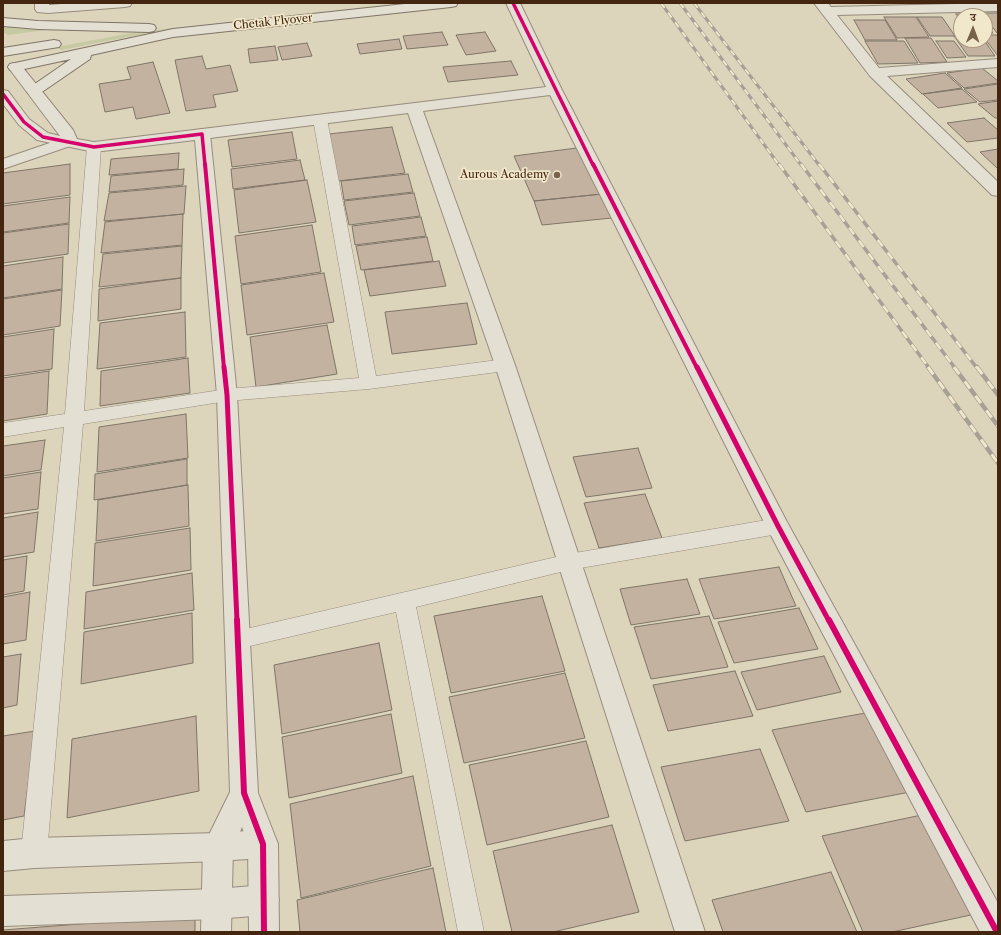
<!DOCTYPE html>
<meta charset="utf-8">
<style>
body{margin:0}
#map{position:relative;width:1001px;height:935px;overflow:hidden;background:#ddd4bc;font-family:"Libre Caslon Text","Noto Serif Devanagari",serif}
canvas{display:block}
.frame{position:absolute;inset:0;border:4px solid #432510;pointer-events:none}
.north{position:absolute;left:953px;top:8px;width:40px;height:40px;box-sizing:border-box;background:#f1e7cb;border:1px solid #ab9980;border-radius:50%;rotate:1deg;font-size:11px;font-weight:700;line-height:16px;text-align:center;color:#432510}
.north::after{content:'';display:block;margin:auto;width:14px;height:18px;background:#79624c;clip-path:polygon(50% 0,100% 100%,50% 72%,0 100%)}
</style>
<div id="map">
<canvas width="1001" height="935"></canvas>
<div class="frame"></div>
<div class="north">उ</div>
</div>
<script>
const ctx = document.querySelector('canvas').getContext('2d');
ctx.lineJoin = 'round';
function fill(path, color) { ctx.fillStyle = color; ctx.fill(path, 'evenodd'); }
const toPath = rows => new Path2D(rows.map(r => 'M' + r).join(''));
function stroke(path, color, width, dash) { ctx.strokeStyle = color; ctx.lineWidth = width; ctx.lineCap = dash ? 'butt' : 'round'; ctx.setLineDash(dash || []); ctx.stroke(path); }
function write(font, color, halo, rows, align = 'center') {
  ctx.font = font + ' "Libre Caslon Text",serif'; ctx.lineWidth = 3.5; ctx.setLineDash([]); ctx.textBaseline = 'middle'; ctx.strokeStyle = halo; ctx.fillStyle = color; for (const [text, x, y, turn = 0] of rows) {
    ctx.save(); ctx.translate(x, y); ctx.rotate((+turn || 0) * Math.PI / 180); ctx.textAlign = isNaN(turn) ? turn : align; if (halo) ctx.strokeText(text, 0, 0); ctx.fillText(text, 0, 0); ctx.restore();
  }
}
const green = toPath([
 [3,27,14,28,46,30,8,35,3,32],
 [174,28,61,50,56,47,137,32]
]);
const building = toPath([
 [982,13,998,13,998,33,997,33,982,13],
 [956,14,978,14,980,16,961,16,961,21,956,14],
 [884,17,916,17,929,37,897,38,884,17],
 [917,17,942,17,955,36,930,36,917,17],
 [854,20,885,20,897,40,865,40,854,20],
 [985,23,993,33,985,33,985,23],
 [442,32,448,45,407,49,403,36,442,32],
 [485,32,496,51,466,55,456,35,485,32],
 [985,35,998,35,998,56,985,39,985,35],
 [954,36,961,36,961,40,984,40,995,56,968,56,954,36],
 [905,38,931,38,947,62,920,63,905,38],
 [399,39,402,49,360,54,357,44,399,39],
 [865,41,904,41,918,63,878,64,865,41],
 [936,41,954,41,966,57,947,58,936,41],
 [307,43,312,56,282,60,278,47,307,43],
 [275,46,278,60,250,63,248,49,275,46],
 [202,56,206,69,230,65,238,91,213,95,216,107,186,111,175,60,202,56],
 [511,61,518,75,448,82,443,67,511,61],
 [153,62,170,113,136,119,133,107,105,112,99,84,131,79,127,67,153,62],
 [982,68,998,81,998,83,964,88,947,73,982,68],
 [945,73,962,88,922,94,906,79,945,73],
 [998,84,998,100,980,102,964,89,998,84],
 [962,89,977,102,938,108,923,94,962,89],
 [998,101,998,118,995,118,978,104,998,101],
 [984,118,998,130,998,138,967,142,947,123,984,118],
 [392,127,405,173,338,181,329,134,392,127],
 [292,132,297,159,232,167,228,140,292,132],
 [577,148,602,194,534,201,514,156,577,148],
 [998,149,998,169,980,152,998,149],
 [179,153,178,169,109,175,111,159,179,153],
 [300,160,305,180,233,189,231,169,300,160],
 [70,164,70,195,3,204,3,173,70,164],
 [184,169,183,185,109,192,111,176,184,169],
 [408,174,413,192,344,200,341,181,408,174],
 [307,180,316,222,239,233,234,190,307,180],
 [186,186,184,214,104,221,109,193,186,186],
 [414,193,420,216,349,225,344,201,414,193],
 [602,194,612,218,542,225,534,201,602,194],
 [70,197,69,223,3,232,3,206,70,197],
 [183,214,182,245,101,253,105,222,183,214],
 [421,217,426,236,355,245,352,226,421,217],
 [69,224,68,254,3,263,3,233,69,224],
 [312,225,321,272,241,284,235,236,312,225],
 [427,237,433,261,361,270,356,246,427,237],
 [182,246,181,278,99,287,103,254,182,246],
 [63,257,62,289,3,298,3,266,63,257],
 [439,261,446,286,370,296,364,270,439,261],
 [324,273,334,322,247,335,241,285,324,273],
 [181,278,181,309,98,321,99,289,181,278],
 [62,290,60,326,3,335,3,299,62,290],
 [467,303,477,344,392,354,385,312,467,303],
 [185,312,186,357,97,369,100,323,185,312],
 [327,325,337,374,256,387,250,337,327,325],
 [54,329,52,369,3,376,3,337,54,329],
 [188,358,190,393,100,406,101,371,188,358],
 [49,371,47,414,3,421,3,378,49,371],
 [186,414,188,458,97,472,99,427,186,414],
 [45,440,41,470,3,476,3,446,45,440],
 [638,448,652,488,586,497,573,457,638,448],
 [187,459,187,485,94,500,95,474,187,459],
 [41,472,38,509,3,514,3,478,41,472],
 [188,485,189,526,96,541,98,500,188,485],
 [645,494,662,538,599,548,584,503,645,494],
 [38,512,34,552,3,557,3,518,38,512],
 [190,528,191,570,93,586,95,543,190,528],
 [27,556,24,591,3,595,3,560,27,556],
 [779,567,796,606,714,619,699,579,779,567],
 [192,573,194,610,84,629,86,592,192,573],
 [687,579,700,614,631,625,620,589,687,579],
 [30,592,26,640,3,644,3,597,30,592],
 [542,596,565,671,451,693,434,616,542,596],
 [799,608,818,649,734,663,718,622,799,608],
 [192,613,193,663,81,684,84,632,192,613],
 [709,616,728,667,651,679,634,627,709,616],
 [379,643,392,710,282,734,274,665,379,643],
 [21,654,17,705,3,708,3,657,21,654],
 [824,656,841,692,757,710,741,672,824,656],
 [735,671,753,716,668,731,653,685,735,671],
 [565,673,585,738,464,763,449,697,565,673],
 [871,712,910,792,806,812,772,730,871,712],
 [391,714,402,773,289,798,282,737,391,714],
 [196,716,199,791,67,818,72,739,196,716],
 [35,731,24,816,3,820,3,736,35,731],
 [586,741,609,817,487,845,469,765,586,741],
 [760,749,789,821,685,841,661,767,760,749],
 [413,776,431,866,301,898,290,804,413,776],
 [931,813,980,913,892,932,863,932,822,836,931,813],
 [612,825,639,912,553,932,512,932,493,851,612,825],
 [433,868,446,932,300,932,297,900,433,868],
 [831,872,857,932,723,932,712,900,831,872],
 [195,915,195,932,3,932,3,930,195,915]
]);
const service = toPath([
 [320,115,325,116,327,119,376,376,505,359,511,361,514,365,511,369,505,371,369,389,227,401,83,424,47,853,43,862,34,866,25,862,21,853,64,427,3,437,3,423,65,414,87,147,89,144,94,143,99,144,101,147,84,411,227,389,359,378,313,119,315,116,320,115],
 [778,518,785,520,788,526,785,532,778,534,569,570,416,607,484,932,458,932,396,612,237,649,229,647,226,640,229,633,237,631,569,554,778,518]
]);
const minor = toPath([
 [35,3,49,3,49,5,74,3,132,3,130,6,125,7,48,13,37,12,35,9,35,3],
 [506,3,520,3,562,90,787,522,998,903,998,932,980,932,766,526,550,95,423,111,515,365,705,932,675,932,495,365,408,113,202,139,196,137,194,134,196,131,202,129,546,87,506,3],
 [814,3,828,3,831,7,998,3,998,11,837,15,879,68,998,59,998,67,887,76,998,182,998,196,992,195,870,76,814,3],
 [70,136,76,138,78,141,76,144,3,169,3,159,70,136],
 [263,830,273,834,278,844,273,854,263,858,218,861,34,868,3,871,3,841,34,838,218,833,263,830],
 [264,885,275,889,279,900,275,911,264,915,217,919,3,926,3,896,217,889,264,885]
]);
const tertiary = toPath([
 [15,63,20,64,73,130,77,139,94,142,202,129,208,131,210,134,237,395,258,793,278,844,279,932,249,932,248,844,242,827,233,848,231,932,201,932,203,847,230,792,217,395,195,140,94,152,37,140,19,125,3,104,3,90,8,91,29,119,48,133,60,136,8,67,10,64,15,63]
]);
const secondary = toPath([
 [414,3,458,3,456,6,451,7,173,37,91,55,90,59,39,94,34,95,29,94,27,91,29,88,71,59,15,71,10,70,8,67,10,64,15,63,173,29,414,3],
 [3,18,38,21,149,24,154,25,156,28,154,31,149,32,38,29,3,26,3,18],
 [54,40,59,41,61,44,59,47,3,56,3,48,54,40]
]);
const railFar2 = toPath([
 [661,3,779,165],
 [680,3,801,165],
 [694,3,819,165]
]);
const railFar1 = toPath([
 [779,164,929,368],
 [801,164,955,368],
 [819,164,977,368]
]);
const rail = toPath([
 [928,367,998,463],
 [954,367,998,426],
 [977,367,998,395]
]);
const cyclewayFar3 = toPath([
 [513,3,593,165],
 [3,94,24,122,43,137,94,147,202,134,205,165]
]);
const cyclewayFar2 = toPath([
 [205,164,224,368],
 [593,164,697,368]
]);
const cyclewayFar1 = toPath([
 [224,367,227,395,237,621],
 [697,367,778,526,829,621]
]);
const cycleway = toPath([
 [237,620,244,793,263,844,264,932],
 [829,620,997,932]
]);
const markers = [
 [557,175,4,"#79624c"]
];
const farStreetnames = [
 ["Chetak Flyover",273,22,-6]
];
const farPoinames = [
 ["Aurous Academy",549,175]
];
fill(green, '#c6c9a2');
fill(building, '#c4b2a1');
stroke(building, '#7f7567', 1);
stroke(service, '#968c7d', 1);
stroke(minor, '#968c7d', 2);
stroke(tertiary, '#968c7d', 2);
stroke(secondary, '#7f7567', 2);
fill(service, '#e4dfd3');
fill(minor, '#e4dfd3');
fill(tertiary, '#e4dfd3');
fill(secondary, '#e4dfd3');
stroke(railFar2, '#a7a095', 3);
stroke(railFar1, '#a7a095', 3.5);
stroke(rail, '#a7a095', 4.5);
stroke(railFar2, '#f1e7cb', 2, [6]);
stroke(railFar1, '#f1e7cb', 2.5, [8]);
stroke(rail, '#f1e7cb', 3, [9]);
stroke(cyclewayFar3, '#d6006c', 3.5);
stroke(cyclewayFar2, '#d6006c', 4);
stroke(cyclewayFar1, '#d6006c', 5);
stroke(cycleway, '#d6006c', 6);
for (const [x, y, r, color] of markers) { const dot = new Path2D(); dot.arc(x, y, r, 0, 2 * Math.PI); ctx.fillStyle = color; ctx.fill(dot); stroke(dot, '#f1e7cb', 1.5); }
write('11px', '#432510', '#f1e7cb', farStreetnames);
write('11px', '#432510', '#f1e7cb', farPoinames, 'right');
</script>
